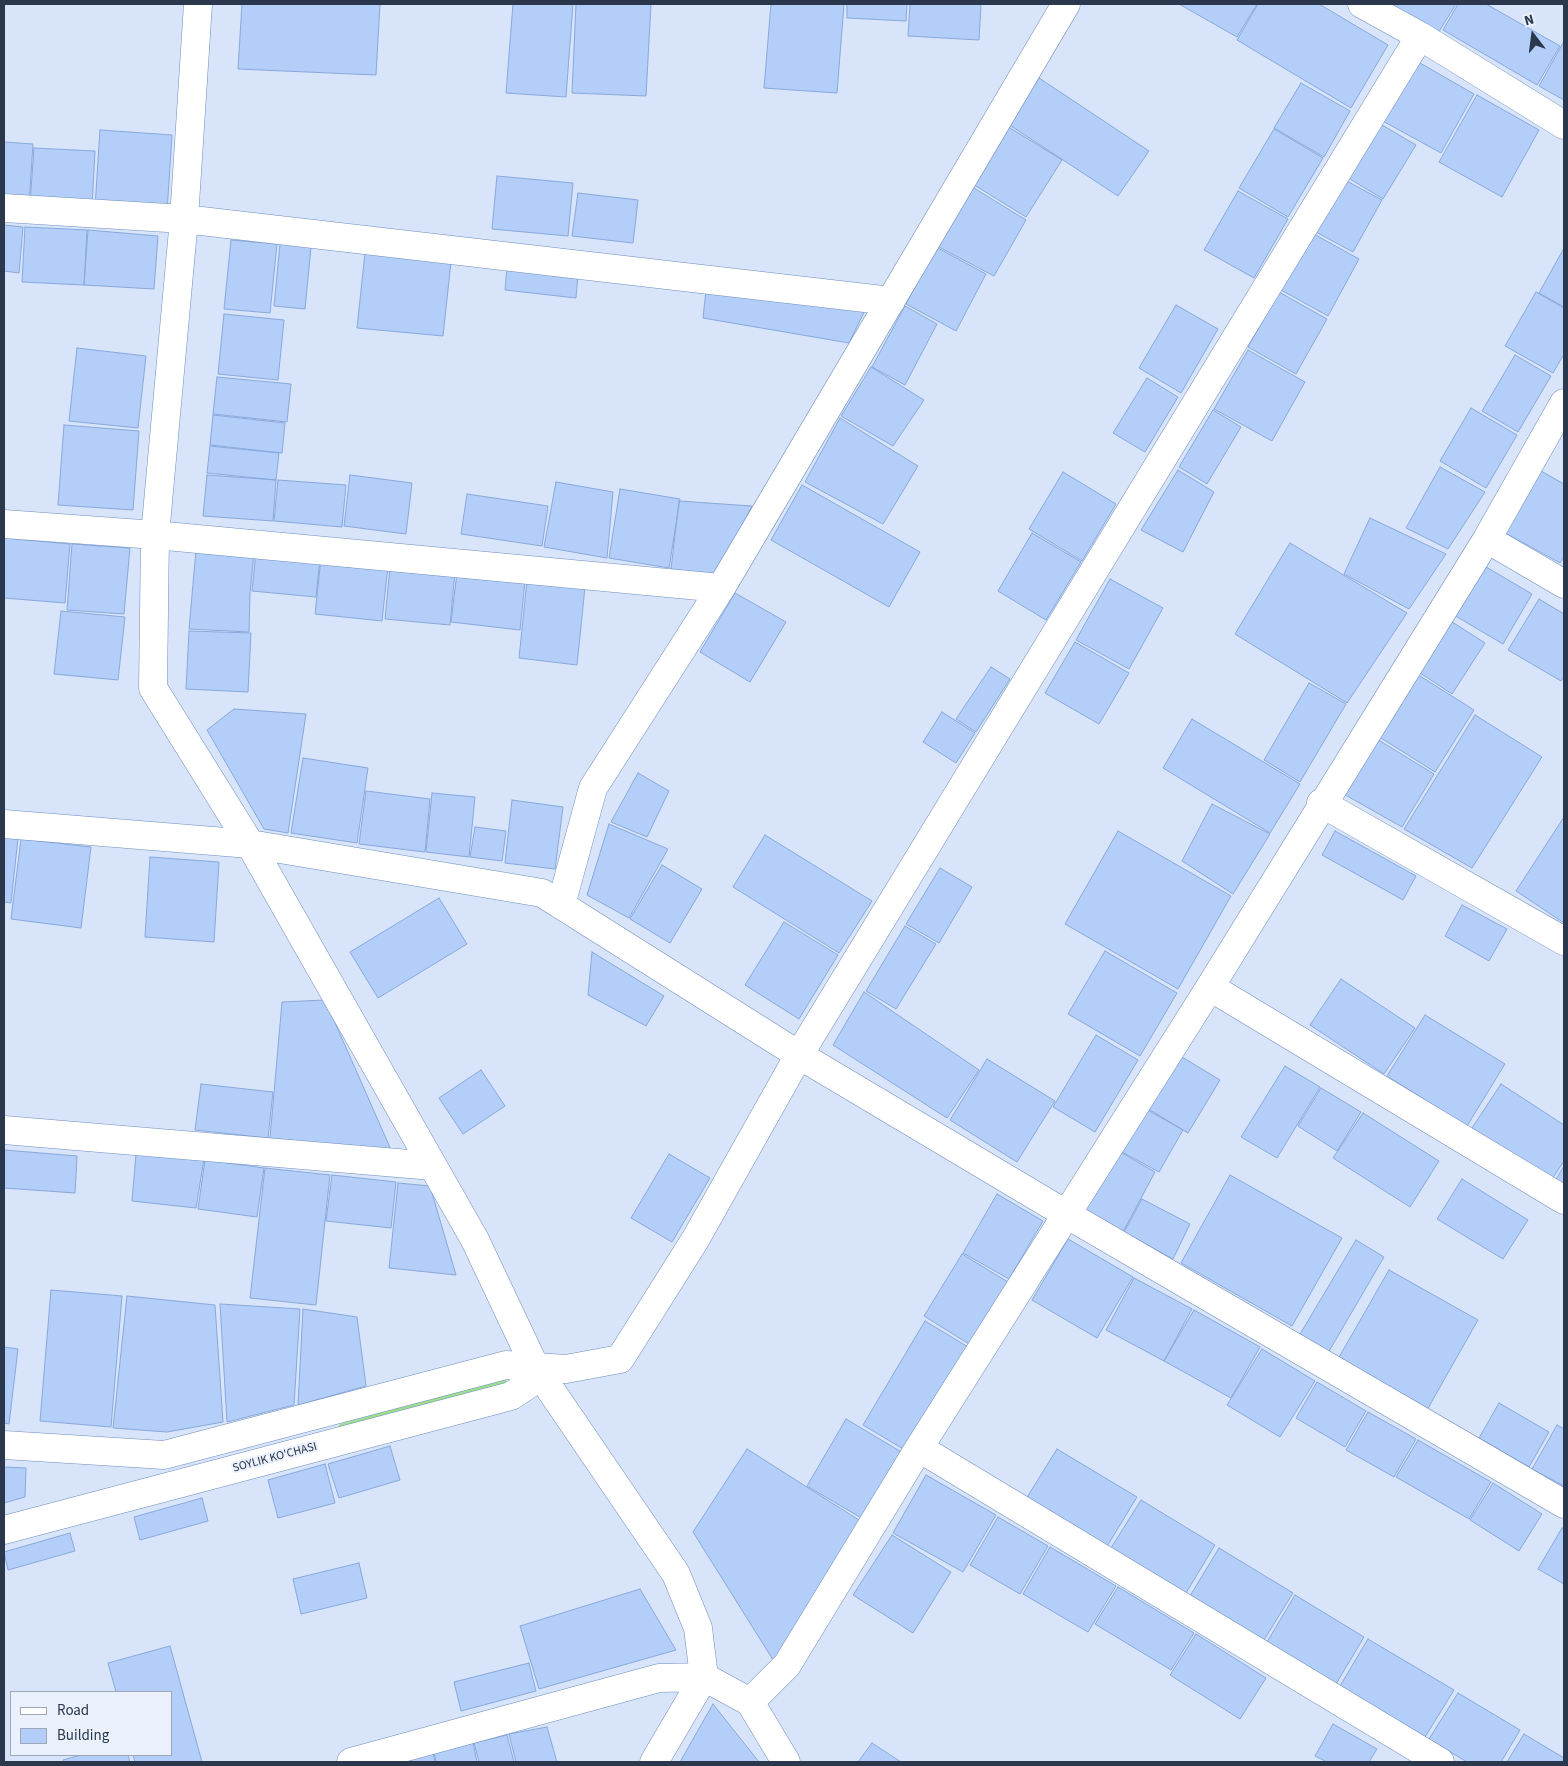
<!DOCTYPE html>
<style>
body{margin:0}
#map{position:relative;width:1568px;height:1766px;overflow:hidden;background:#d7e4fa;font-family:"Source Sans 3",sans-serif}
canvas{display:block}
.frame{position:absolute;inset:0;border:5px solid #2a374c;pointer-events:none}
.legend{position:absolute;left:10px;top:1691px;width:162px;height:65px;box-sizing:border-box;background:#eaf1fc;border:1px solid #9da7b6;margin:0;padding:6px 9px;list-style:none;font-size:15px;color:#2a374c}
.legend li{display:flex;align-items:center;gap:10px;height:25px}
.legend b{width:25px;border:1px solid #9da7b6}
.north{position:absolute;left:1508px;top:10px;width:50px;height:50px;-webkit-text-stroke:4px #eaf1fc;paint-order:stroke;rotate:345deg;font-size:14px;font-weight:700;line-height:20px;text-align:center;color:#2a374c}
.north::after{content:'';display:block;margin:auto;width:18px;height:22px;background:#2a374c;clip-path:polygon(50% 0,100% 100%,50% 72%,0 100%)}
</style>
<div id="map">
<canvas width="1568" height="1766"></canvas>
<div class="frame"></div>
<ul class="legend">
<li><b style="height:6px;background:#fff"></b>Road</li>
<li><b style="height:14px;background:#b3cef8"></b>Building</li>
</ul>
<div class="north">N</div>
</div>
<script>
const ctx = document.querySelector('canvas').getContext('2d');
ctx.lineJoin = 'round';
const toPath = rows => new Path2D(rows.map(r => 'M' + r).join(''));
function stroke(path, color, width, dash) { ctx.strokeStyle = color; ctx.lineWidth = width; ctx.lineCap = dash ? 'butt' : 'round'; ctx.setLineDash(dash || []); ctx.stroke(path); }
function fill(path, color) { ctx.fillStyle = color; ctx.fill(path, 'evenodd'); }
function write(font, color, halo, rows, align = 'center') {
  ctx.font = font + ' "Source Sans 3",sans-serif'; ctx.lineWidth = 4; ctx.setLineDash([]); ctx.textBaseline = 'middle'; ctx.strokeStyle = halo; ctx.fillStyle = color; for (const [text, x, y, turn = 0] of rows) {
    ctx.save(); ctx.translate(x, y); ctx.rotate((+turn || 0) * Math.PI / 180); ctx.textAlign = isNaN(turn) ? turn : align; if (halo) ctx.strokeText(text, 0, 0); ctx.fillText(text, 0, 0); ctx.restore();
  }
}
const stream = toPath([
 [342,1427,503,1381]
]);
const building = toPath([
 [242,4,380,4,376,75,238,69,242,4],
 [513,4,573,4,566,97,506,93,513,4],
 [576,4,651,4,646,96,572,93,576,4],
 [771,4,844,4,837,93,764,88,771,4],
 [847,4,907,4,906,21,847,18,847,4],
 [910,4,981,4,979,40,908,36,910,4],
 [1179,4,1257,4,1237,37,1179,4],
 [1258,4,1319,4,1388,45,1351,108,1237,40,1258,4],
 [1391,4,1456,4,1435,38,1388,10,1391,4],
 [1458,4,1486,4,1560,46,1537,85,1443,30,1458,4],
 [1563,43,1564,44,1564,100,1539,86,1563,43],
 [1413,59,1474,94,1441,153,1379,119,1413,59],
 [1039,78,1149,151,1118,196,1008,124,1039,78],
 [1301,83,1350,111,1324,157,1274,128,1301,83],
 [1477,95,1539,130,1502,197,1439,162,1477,95],
 [1377,122,1416,145,1383,199,1345,176,1377,122],
 [1007,126,1062,160,1026,217,971,183,1007,126],
 [1274,129,1323,158,1288,217,1239,188,1274,129],
 [100,130,172,135,167,212,95,207,100,130],
 [4,142,33,144,29,204,4,202,4,142],
 [34,148,95,151,92,207,30,204,34,148],
 [497,176,573,183,568,236,492,229,497,176],
 [1343,179,1382,200,1353,252,1314,231,1343,179],
 [969,185,1026,220,994,276,937,246,969,185],
 [1238,191,1288,219,1254,278,1204,250,1238,191],
 [578,193,638,200,633,243,572,236,578,193],
 [4,225,23,227,19,273,4,271,4,225],
 [25,227,87,230,84,285,22,282,25,227],
 [88,230,158,236,154,289,84,285,88,230],
 [1312,233,1359,259,1328,316,1281,290,1312,233],
 [231,240,277,244,270,313,224,309,231,240],
 [280,244,311,247,305,309,274,306,280,244],
 [936,247,986,274,956,331,906,304,936,247],
 [1564,248,1564,307,1539,293,1564,248],
 [365,253,451,262,443,336,357,328,365,253],
 [507,267,578,275,576,298,505,290,507,267],
 [707,281,871,298,849,343,703,318,707,281],
 [1279,292,1327,319,1296,374,1248,347,1279,292],
 [1536,292,1564,308,1564,354,1553,373,1505,346,1536,292],
 [1176,305,1218,329,1181,393,1139,368,1176,305],
 [905,306,937,324,905,385,872,367,905,306],
 [224,314,284,320,278,380,218,374,224,314],
 [77,348,146,356,138,428,69,421,77,348],
 [1248,350,1305,382,1272,441,1214,409,1248,350],
 [1515,355,1551,376,1518,432,1482,411,1515,355],
 [871,367,924,400,893,446,841,416,871,367],
 [217,377,291,384,287,422,213,414,217,377],
 [1147,378,1178,397,1145,452,1113,433,1147,378],
 [1471,408,1517,435,1486,488,1440,461,1471,408],
 [1213,410,1241,427,1207,484,1179,467,1213,410],
 [213,415,285,423,282,453,210,445,213,415],
 [840,418,918,466,883,524,805,482,840,418],
 [64,425,139,431,133,510,58,505,64,425],
 [210,446,279,453,276,480,207,473,210,446],
 [1440,467,1485,492,1448,549,1406,528,1440,467],
 [1534,467,1564,484,1564,556,1560,563,1498,529,1534,467],
 [1178,470,1214,492,1183,552,1141,530,1178,470],
 [1063,472,1116,504,1082,561,1029,529,1063,472],
 [207,475,276,480,273,521,203,516,207,475],
 [350,475,412,483,406,534,344,526,350,475],
 [278,480,346,485,342,527,274,521,278,480],
 [556,482,613,492,607,558,544,547,556,482],
 [802,485,920,552,889,607,771,540,802,485],
 [620,489,680,499,669,568,609,558,620,489],
 [467,494,548,506,542,546,461,534,467,494],
 [679,501,752,506,717,575,671,569,679,501],
 [1370,518,1446,554,1409,609,1344,574,1370,518],
 [1032,533,1081,562,1046,620,998,591,1032,533],
 [4,538,70,544,65,603,4,598,4,538],
 [1290,543,1407,613,1347,703,1235,634,1290,543],
 [72,544,130,548,124,614,67,610,72,544],
 [196,550,254,553,250,593,249,632,189,629,196,550],
 [256,552,320,559,316,597,252,591,256,552],
 [321,559,388,566,382,621,315,614,321,559],
 [1476,561,1532,594,1503,644,1447,611,1476,561],
 [390,567,455,572,450,625,385,619,390,567],
 [457,573,525,581,520,630,451,622,457,573],
 [1110,579,1163,608,1129,669,1076,640,1110,579],
 [527,581,585,587,577,665,519,658,527,581],
 [735,593,786,622,750,682,700,652,735,593],
 [1539,599,1564,614,1564,676,1561,681,1508,650,1539,599],
 [61,611,125,617,118,680,54,674,61,611],
 [1446,618,1485,643,1452,694,1414,669,1446,618],
 [189,631,251,633,248,692,186,689,189,631],
 [1075,642,1129,673,1099,724,1045,693,1075,642],
 [991,667,1010,679,976,732,956,719,991,667],
 [1412,671,1474,710,1435,772,1373,733,1412,671],
 [1309,683,1346,704,1300,782,1264,760,1309,683],
 [234,709,306,714,288,833,264,829,207,730,234,709],
 [942,712,975,733,956,763,923,742,942,712],
 [1475,715,1542,757,1472,868,1404,829,1475,715],
 [1192,719,1300,784,1270,833,1163,768,1192,719],
 [1372,736,1434,774,1402,827,1340,792,1372,736],
 [303,758,368,768,357,843,291,833,303,758],
 [638,773,669,791,647,837,611,822,638,773],
 [366,791,430,799,425,852,359,844,366,791],
 [432,793,475,797,469,857,426,852,432,793],
 [512,800,563,807,555,869,505,863,512,800],
 [1212,804,1270,834,1233,894,1182,861,1212,804],
 [1564,817,1564,923,1516,891,1564,817],
 [609,824,668,849,629,918,587,895,609,824],
 [475,827,506,831,502,861,470,857,475,827],
 [1118,831,1231,896,1178,989,1065,924,1118,831],
 [1335,831,1416,876,1403,900,1322,855,1335,831],
 [765,835,872,901,839,953,733,887,765,835],
 [4,836,18,838,11,903,4,902,4,836],
 [21,839,91,847,81,928,11,919,21,839],
 [150,857,219,862,214,942,145,937,150,857],
 [662,865,702,889,670,943,630,919,662,865],
 [940,868,972,887,939,943,906,924,940,868],
 [439,898,467,944,378,998,350,952,439,898],
 [1462,905,1507,929,1489,961,1445,936,1462,905],
 [784,922,838,955,799,1019,745,985,784,922],
 [905,926,936,944,896,1009,866,991,905,926],
 [1105,951,1177,993,1140,1056,1068,1014,1105,951],
 [592,952,664,996,646,1026,588,995,592,952],
 [1341,979,1415,1028,1384,1074,1310,1025,1341,979],
 [864,992,979,1070,947,1118,833,1045,864,992],
 [325,1000,392,1152,270,1138,282,1002,325,1000],
 [1425,1015,1505,1064,1467,1126,1387,1076,1425,1015],
 [1096,1035,1138,1060,1095,1132,1053,1107,1096,1035],
 [1177,1054,1220,1080,1188,1133,1145,1107,1177,1054],
 [987,1059,1055,1101,1017,1162,950,1120,987,1059],
 [1285,1066,1320,1087,1277,1158,1241,1137,1285,1066],
 [481,1070,505,1106,463,1134,439,1098,481,1070],
 [201,1084,273,1092,268,1138,195,1130,201,1084],
 [1501,1084,1564,1125,1564,1161,1552,1179,1472,1128,1501,1084],
 [1321,1088,1361,1112,1337,1151,1298,1126,1321,1088],
 [1144,1108,1183,1130,1159,1172,1120,1151,1144,1108],
 [1363,1113,1439,1161,1410,1207,1333,1158,1363,1113],
 [4,1150,77,1156,75,1193,4,1188,4,1150],
 [1120,1152,1155,1172,1123,1232,1085,1211,1120,1152],
 [136,1154,204,1159,196,1208,132,1201,136,1154],
 [669,1154,710,1178,672,1242,631,1218,669,1154],
 [205,1160,264,1168,257,1217,198,1209,205,1160],
 [1564,1166,1564,1187,1555,1181,1564,1166],
 [265,1168,330,1175,316,1305,250,1298,265,1168],
 [332,1175,396,1182,391,1228,326,1221,332,1175],
 [1230,1175,1342,1238,1292,1326,1181,1263,1230,1175],
 [1462,1179,1528,1220,1503,1259,1437,1219,1462,1179],
 [398,1183,430,1186,456,1275,389,1268,398,1183],
 [997,1194,1043,1221,1009,1279,963,1253,997,1194],
 [1142,1199,1190,1224,1173,1259,1124,1232,1142,1199],
 [1068,1239,1133,1277,1097,1338,1032,1300,1068,1239],
 [1356,1240,1384,1257,1328,1353,1299,1336,1356,1240],
 [962,1254,1008,1282,969,1344,924,1316,962,1254],
 [1389,1270,1478,1320,1427,1410,1338,1359,1389,1270],
 [1134,1278,1192,1309,1164,1361,1106,1330,1134,1278],
 [51,1290,122,1296,111,1427,40,1421,51,1290],
 [127,1296,215,1305,223,1422,167,1432,113,1428,127,1296],
 [220,1304,300,1309,294,1405,227,1422,220,1304],
 [303,1309,357,1317,366,1386,298,1405,303,1309],
 [1194,1310,1260,1347,1231,1398,1164,1361,1194,1310],
 [925,1321,968,1347,905,1450,863,1425,925,1321],
 [4,1347,18,1349,9,1424,4,1423,4,1347],
 [1262,1349,1315,1381,1280,1437,1227,1405,1262,1349],
 [1317,1382,1366,1411,1345,1447,1296,1418,1317,1382],
 [1499,1403,1549,1432,1529,1467,1479,1438,1499,1403],
 [1368,1412,1416,1439,1394,1477,1346,1450,1368,1412],
 [846,1419,903,1453,863,1519,807,1486,846,1419],
 [1557,1425,1564,1429,1564,1486,1532,1469,1557,1425],
 [1418,1440,1491,1482,1469,1519,1396,1477,1418,1440],
 [390,1446,400,1480,339,1498,328,1464,390,1446],
 [747,1449,862,1522,775,1663,693,1532,747,1449],
 [1057,1449,1137,1497,1106,1548,1026,1499,1057,1449],
 [325,1464,335,1503,278,1518,268,1480,325,1464],
 [4,1467,26,1468,25,1497,4,1503,4,1467],
 [926,1475,996,1515,963,1572,893,1533,926,1475],
 [1493,1483,1542,1514,1519,1551,1470,1520,1493,1483],
 [202,1498,208,1521,140,1540,134,1517,202,1498],
 [1141,1500,1215,1545,1186,1593,1111,1548,1141,1500],
 [998,1517,1048,1546,1020,1594,970,1565,998,1517],
 [1562,1528,1564,1529,1564,1584,1538,1569,1562,1528],
 [70,1533,75,1551,8,1570,4,1552,70,1533],
 [892,1535,951,1572,913,1633,853,1595,892,1535],
 [1050,1547,1116,1586,1088,1632,1023,1594,1050,1547],
 [1219,1548,1293,1593,1264,1640,1190,1596,1219,1548],
 [359,1563,367,1598,301,1614,293,1579,359,1563],
 [1118,1587,1194,1633,1171,1670,1095,1624,1118,1587],
 [640,1589,676,1650,539,1689,520,1626,640,1589],
 [1295,1595,1364,1637,1336,1684,1267,1642,1295,1595],
 [1196,1634,1266,1678,1240,1719,1170,1675,1196,1634],
 [1368,1639,1454,1690,1425,1737,1340,1686,1368,1639],
 [170,1646,202,1762,135,1762,133,1755,171,1755,171,1692,116,1692,108,1663,170,1646],
 [529,1663,536,1691,461,1711,454,1682,529,1663],
 [1458,1693,1520,1730,1501,1762,1467,1762,1429,1739,1458,1693],
 [713,1704,759,1762,680,1762,713,1704],
 [1333,1724,1377,1749,1369,1762,1327,1762,1315,1756,1333,1724],
 [547,1727,557,1762,516,1762,509,1734,547,1727],
 [1524,1734,1564,1758,1564,1762,1507,1762,1524,1734],
 [507,1735,514,1762,479,1762,474,1743,507,1735],
 [473,1743,477,1762,436,1762,434,1753,473,1743],
 [872,1743,901,1762,858,1762,872,1743],
 [433,1753,435,1762,396,1762,433,1753],
 [81,1755,128,1755,130,1762,64,1762,63,1760,81,1755]
]);
const minor = toPath([
 [198,4,184,219,155,535,153,688,250,844,542,893,799,1055,1066,1214,1564,1504],
 [1362,4,1420,36,1564,125],
 [4,208,184,219,891,301],
 [4,524,155,535,721,588],
 [1487,539,1564,584],
 [1321,803,1564,941],
 [4,824,250,844,475,1240,535,1367,676,1574,698,1628,704,1677,654,1762],
 [561,905,593,788,721,588,1066,4],
 [1210,987,1564,1200],
 [4,1130,433,1166],
 [4,1445,164,1455,506,1365,566,1369,620,1359,695,1240,799,1055,1420,36],
 [919,1448,1440,1762],
 [4,1530,511,1396,541,1376],
 [750,1702,787,1665,919,1448,1210,987,1487,539,1564,403],
 [351,1762,659,1678,704,1677,750,1702,786,1762]
]);
const streetNames = [
 ["SOYLIK KO'CHASI",275,1458,-15]
];
stroke(stream, '#9edc8e', 7);
fill(building, '#b3cef8');
stroke(building, '#88a8db', 1);
stroke(minor, '#6e8dbe', 29);
stroke(minor, '#fff', 28);
write('12px', '#2a374c', '#eaf1fc', streetNames);
</script>
